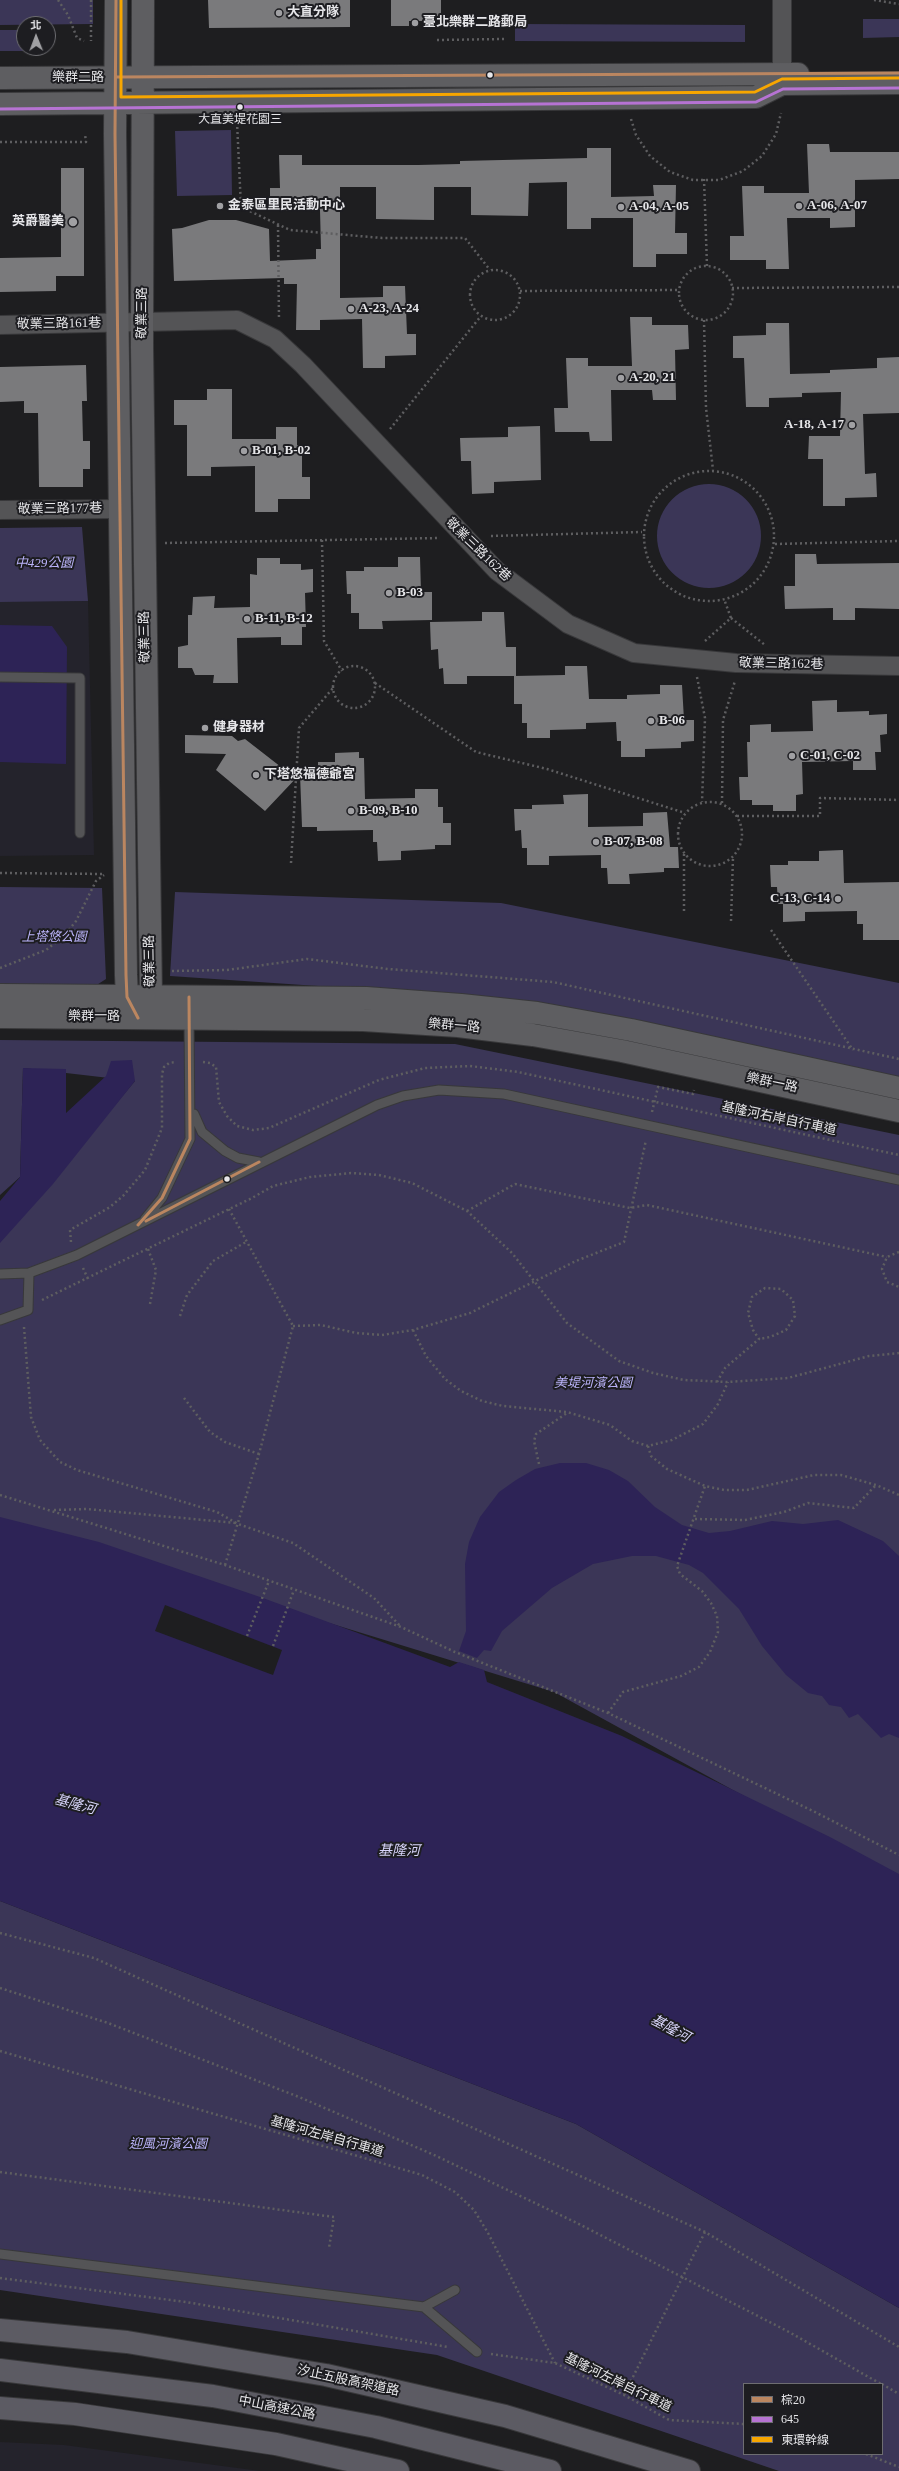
<!DOCTYPE html>
<meta charset="utf-8">
<style>
body{margin:0}
#map{position:relative;width:899px;height:2471px;overflow:hidden;background:#1e1e20;font-family:"Times New Roman","Noto Sans TC",serif}
canvas{display:block}
.legend{position:absolute;left:743px;top:2383px;width:140px;height:72px;box-sizing:border-box;background:#1d1d21;border:1px solid #6d6d71;margin:0;padding:5px 7px;list-style:none;font-size:12px;color:#e6e6e9}
.legend li{display:flex;align-items:center;gap:8px;height:20px}
.legend b{width:20px;border:1px solid #6d6d71}
.north{position:absolute;left:16px;top:16px;width:40px;height:40px;box-sizing:border-box;background:#1d1d21;border:1px solid #6d6d71;border-radius:50%;rotate:359deg;font-size:11px;font-weight:700;line-height:16px;text-align:center;color:#e6e6e9}
.north::after{content:'';display:block;margin:auto;width:14px;height:18px;background:#a0a0a3;clip-path:polygon(50% 0,100% 100%,50% 72%,0 100%)}
</style>
<div id="map">
<canvas width="899" height="2471"></canvas>
<ul class="legend">
<li><b style="height:5px;background:#bb8660"></b>棕20</li>
<li><b style="height:5px;background:#b673d3"></b>645</li>
<li><b style="height:5px;background:#f7a600"></b>東環幹線</li>
</ul>
<div class="north">北</div>
</div>
<script>
const ctx = document.querySelector('canvas').getContext('2d');
ctx.lineJoin = 'round';
function fill(path, color) { ctx.fillStyle = color; ctx.fill(path, 'evenodd'); }
const toPath = rows => new Path2D(rows.map(r => 'M' + r).join(''));
function stroke(path, color, width, dash) { ctx.strokeStyle = color; ctx.lineWidth = width; ctx.lineCap = dash ? 'butt' : 'round'; ctx.setLineDash(dash || []); ctx.stroke(path); }
function write(font, color, halo, rows, align = 'center') {
  ctx.font = font + ' "Times New Roman","Noto Sans TC",serif'; ctx.lineWidth = 4; ctx.setLineDash([]); ctx.textBaseline = 'middle'; ctx.strokeStyle = halo; ctx.fillStyle = color; for (const [text, x, y, turn = 0] of rows) {
    ctx.save(); ctx.translate(x, y); ctx.rotate((+turn || 0) * Math.PI / 180); ctx.textAlign = isNaN(turn) ? turn : align; if (halo) ctx.strokeText(text, 0, 0); ctx.fillText(text, 0, 0); ctx.restore();
  }
}
const built = toPath([
 [88,601,94,855,0,856,0,602],
 [0,2442,64,2445,260,2471,0,2471]
]);
const green = toPath([
 [0,0,93,0,93,24,0,25],
 [863,19,899,19,899,37,863,38],
 [515,24,745,25,745,42,515,41],
 [0,30,24,30,24,48,46,48,46,51,0,51],
 [231,130,232,195,177,196,175,131],
 '657 536a52 52 0 1 1 104 0a52 52 0 1 1-104 0Z',
 [82,527,88,601,0,602,0,528],
 [0,887,102,888,106,979,92,988,0,988],
 [175,892,501,903,899,983,899,1079,510,999,170,976],
 [0,1040,455,1044,899,1135,899,1881,554,1692,0,1522,0,1242,135,1081,23,1068,20,1177,0,1195],
 [0,1901,576,2124,899,2308,899,2471,779,2471,437,2355,0,2290],
 [744,2384,882,2384,882,2454,744,2454]
]);
const water = toPath([
 [0,625,52,626,67,647,66,764,0,762],
 [132,1060,135,1081,53,1184,0,1243,0,1201,20,1177,23,1068,66,1069,66,1113,106,1076,111,1061],
 [560,1463,586,1463,609,1470,628,1481,655,1507,682,1525,709,1533,730,1531,772,1521,803,1524,838,1520,883,1541,899,1556,899,1738,889,1734,881,1738,858,1714,849,1718,841,1707,829,1705,822,1696,808,1693,786,1675,762,1646,739,1609,703,1573,689,1565,656,1556,632,1556,593,1564,552,1588,502,1631,491,1651,484,1650,477,1658,459,1651,466,1631,465,1564,469,1542,480,1517,499,1492,516,1480,535,1469],
 [0,1517,99,1542,263,1598,450,1667,459,1662,484,1670,487,1682,622,1736,830,1837,899,1874,899,2308,576,2124,0,1901]
]);
const pier = toPath([
 [165,1605,282,1650,273,1675,155,1631]
]);
const building = toPath([
 [208,0,350,0,350,27,209,28],
 [391,0,441,0,441,21,409,21,409,26,391,26],
 [807,144,829,144,830,152,899,152,899,179,855,180,855,227,830,228,830,218,787,218,789,269,766,269,766,260,730,260,730,236,744,236,742,186,764,186,764,193,809,193],
 [587,148,611,148,611,197,654,196,653,185,676,185,675,233,687,233,687,254,656,254,656,267,633,267,633,218,591,218,591,229,567,229,567,182,529,183,528,216,471,215,471,187,434,187,434,220,376,219,376,187,340,187,340,298,383,297,383,286,405,286,407,334,416,334,416,355,385,356,385,368,363,368,362,319,320,320,320,330,296,330,297,284,284,284,284,278,174,281,172,229,182,228,209,220,236,220,269,229,270,261,316,259,316,249,321,249,320,210,270,211,270,188,280,188,279,155,302,155,302,165,418,165,460,164,460,161,587,158],
 [61,168,84,168,84,276,56,276,56,291,0,292,0,258,61,257],
 [630,317,652,317,652,325,688,325,689,349,675,350,676,400,653,400,652,390,611,390,612,441,590,441,589,432,555,432,554,408,568,408,566,358,588,358,588,366,632,366],
 [766,323,789,323,790,374,830,373,830,370,877,368,877,358,899,357,899,413,863,414,865,474,876,473,877,497,845,498,845,506,823,506,823,459,808,459,809,436,840,436,841,392,802,393,802,397,769,398,769,407,746,407,744,358,733,358,733,336,766,335],
 [86,365,87,401,82,401,83,441,90,441,90,469,83,469,83,487,39,487,38,413,24,413,24,401,0,402,0,367],
 [207,389,232,389,232,439,276,439,276,427,297,427,297,445,302,445,302,477,310,477,310,499,278,499,278,512,255,512,255,466,211,467,211,476,187,476,187,425,174,425,174,400,207,400],
 [540,426,541,480,494,482,494,493,472,494,471,461,461,461,460,438,508,437,508,427],
 [795,554,816,554,817,564,899,563,899,609,855,608,855,620,833,620,833,608,785,609,784,586,795,586],
 [398,557,420,557,421,592,432,592,432,620,382,621,383,629,359,629,359,613,351,613,351,594,347,594,346,571,364,571,364,567,398,567],
 [257,558,280,558,280,564,301,564,301,570,313,569,313,592,305,593,306,627,302,627,302,645,281,645,281,637,237,638,238,683,213,683,214,675,195,675,192,668,178,668,178,647,188,645,188,615,192,615,193,597,215,596,214,608,250,607,250,574,257,575],
 [482,612,504,612,506,647,516,647,516,676,467,676,467,684,444,684,443,668,439,669,438,649,431,650,430,622,482,621],
 [565,666,587,666,589,699,627,699,627,695,660,694,660,685,682,685,684,720,694,720,694,741,681,742,681,748,645,749,645,757,621,757,621,741,617,741,616,722,586,723,586,729,550,730,550,738,527,738,527,723,522,723,522,704,514,704,514,676,565,675],
 [837,700,837,712,869,711,869,715,887,714,887,734,880,735,881,752,875,752,876,770,853,770,853,761,802,762,803,794,796,795,796,811,773,811,773,805,752,805,752,800,740,800,739,777,748,777,747,742,750,742,750,725,771,724,771,732,813,731,812,701],
 [185,735,232,736,238,741,245,739,281,767,318,767,318,762,335,762,335,753,359,752,359,758,364,758,365,799,415,798,415,789,438,789,438,807,443,807,443,823,451,823,451,845,435,845,435,849,401,851,401,860,378,861,377,842,373,842,373,830,317,831,317,827,302,827,300,774,265,811,216,770,226,754,185,753],
 [588,794,588,827,643,826,643,813,667,812,670,847,678,847,679,868,664,868,664,872,629,874,630,884,608,884,607,868,601,868,601,855,549,856,549,865,527,865,527,848,522,848,521,830,515,831,514,809,532,809,532,805,564,804,563,795],
 [843,850,844,883,899,882,899,940,863,940,863,924,857,924,857,911,805,912,805,921,783,922,783,904,778,904,777,887,771,887,770,865,788,865,788,861,819,861,819,851]
]);
const path = toPath([
 [58,0,68,15,77,38,84,41],
 [91,0,91,41],
 [874,0,899,4],
 [437,40,504,39],
 [631,119,636,135,650,156,670,172,693,180,719,180,743,171,762,156,776,134,781,113],
 [237,122,241,207,290,230,382,238,465,238,490,270],
 [0,142,86,142,85,134],
 [704,179,707,266],
 [278,225,279,320],
 '679 293a27 27 0 1 1 54 0a27 27 0 1 1-54 0Z',
 '470 295a25 25 0 1 1 50 0a25 25 0 1 1-50 0Z',
 [732,288,899,287],
 [520,291,679,290],
 [704,320,706,408,713,470],
 [390,429,481,316],
 '644 536a65 65 0 1 1 130 0a65 65 0 1 1-130 0Z',
 [491,536,642,532],
 [322,540,324,641,342,671],
 [165,543,440,538],
 [775,544,899,541],
 [731,618,765,645],
 [705,641,731,618,724,599],
 '333 687a21 21 0 1 1 42 0a21 21 0 1 1-42 0Z',
 [697,677,705,718,702,802],
 [375,683,476,752,547,769,685,813],
 '678 834a32 32 0 1 1 64 0a32 32 0 1 1-64 0Z',
 [722,803,723,720,735,681],
 [737,816,820,816,820,798,899,800],
 [684,854,684,912],
 [291,863,299,728,333,688],
 [0,873,103,874],
 [731,921,733,857],
 [771,930,853,1050],
 [0,968,46,950,64,936,76,921,96,881,104,875],
 [172,971,227,970,307,959,388,969,553,982,899,1059],
 [203,1062,210,1063,216,1067,219,1102,227,1116,237,1126,253,1130,269,1128,379,1080,425,1068,470,1066,518,1072,899,1155],
 [652,1112,658,1087,693,1094,694,1090],
 [467,1211,515,1184,630,1208,647,1205,887,1257],
 [71,1242,70,1230,110,1207,123,1196,145,1170,162,1128,162,1074,164,1067,169,1063,176,1062],
 [148,1249,156,1270,150,1304],
 [899,1252,887,1257,882,1269,887,1282,899,1287],
 [83,1268,88,1279],
 [42,1300,252,1198,273,1186,310,1177,351,1173,379,1175,412,1183,467,1211,512,1253,567,1323,619,1361,653,1373,684,1380,728,1382,788,1378,869,1356,899,1353],
 [180,1316,187,1295,213,1261,246,1242],
 [293,1326,321,1325,356,1333,382,1335,413,1330,470,1313,576,1261,624,1242,646,1140],
 [24,1327,31,1417,40,1440,60,1462,77,1470,217,1512,238,1524,293,1543,374,1598,401,1627],
 [413,1330,426,1356,445,1379,461,1391,482,1401,503,1406,567,1412,610,1425,632,1441,648,1446,672,1440,703,1424,718,1404,728,1382],
 [717,1382,725,1368,759,1339,753,1330,748,1313,752,1297,765,1288,781,1289,793,1300,795,1316,786,1330,770,1337,759,1339],
 [184,1398,210,1432,225,1442,259,1454],
 [648,1446,651,1456,667,1469,705,1486,724,1490,747,1490,814,1475,841,1475,876,1485,899,1495],
 [539,1464,534,1441,536,1434,567,1413],
 [0,1495,225,1565,401,1627,455,1652,608,1713,815,1812,899,1855],
 [54,1510,87,1509,236,1523],
 [695,1519,745,1520,784,1512,808,1503,854,1508,876,1485],
 [225,1565,259,1454,293,1326,229,1209],
 [247,1636,269,1581],
 [273,1646,294,1590],
 [608,1713,623,1692,681,1676,699,1667,710,1652,718,1632,717,1616,711,1603,702,1591,680,1574,677,1566,705,1486],
 [0,1933,94,1958,705,2232,899,2347],
 [0,1988,108,2023,299,2097,432,2154,577,2223,789,2332,881,2384],
 [0,2051,422,2175,455,2192,474,2210,488,2233,555,2363],
 [0,2172,334,2217,329,2248],
 [0,2278,186,2302,448,2347],
 [491,2354,555,2363,624,2395,669,2420,744,2424],
 [882,2384,899,2394],
 [624,2395,705,2232],
 [866,2454,899,2467]
]);
const lane = toPath([
 [0,677,80,678,80,833],
 [194,1114,202,1132,225,1151,238,1158,259,1162],
 [145,1219,162,1198,190,1139,189,1018],
 [0,1274,29,1273,77,1255,377,1105,403,1096,439,1090,504,1094,899,1180],
 [0,1320,28,1310,29,1273],
 [0,2254,424,2307,477,2352],
 [424,2307,455,2290]
]);
const street = toPath([
 [782,0,782,84],
 [0,325,237,320,275,339,303,365,497,571,568,624,634,653,736,663,899,666],
 [0,510,120,509]
]);
const secondary = toPath([
 [116,0,115,134,126,975,127,997,138,1018],
 [0,78,798,74],
 [0,104,756,97,782,84,899,83],
 [0,995,366,998,461,1005,537,1013,631,1030,899,1088],
 [0,1017,363,1020,458,1026,533,1035,622,1051,899,1111],
 [138,1018,151,997,142,347,143,0]
]);
const highway = toPath([
 [0,2330,127,2342,326,2375,505,2416,689,2471],
 [0,2370,213,2396,376,2427,550,2471],
 [0,2408,75,2414,276,2444,398,2471]
]);
const bus1 = toPath([
 [116,0,115,134,126,975,127,997,138,1018],
 [117,77,899,73],
 [146,1221,259,1162],
 [138,1225,162,1198,190,1139,189,997]
]);
const bus2 = toPath([
 [0,109,756,102,783,89,899,88]
]);
const bus3 = toPath([
 [121,0,121,97,755,92,782,79,899,78]
]);
const markers = [
 [279,13,4,"#a0a0a3"],
 [415,23,4,"#a0a0a3"],
 [490,75,3.5,"#e6e6e9"],
 [240,107,3.5,"#e6e6e9"],
 [220,206,4,"#a0a0a3"],
 [799,206,4,"#a0a0a3"],
 [621,207,4,"#a0a0a3"],
 [73,222,5,"#a0a0a3"],
 [351,309,4,"#a0a0a3"],
 [621,378,4,"#a0a0a3"],
 [852,425,4,"#a0a0a3"],
 [244,451,4,"#a0a0a3"],
 [389,593,4,"#a0a0a3"],
 [247,619,4,"#a0a0a3"],
 [651,721,4,"#a0a0a3"],
 [205,728,4,"#a0a0a3"],
 [792,756,4,"#a0a0a3"],
 [256,775,4,"#a0a0a3"],
 [351,811,4,"#a0a0a3"],
 [596,842,4,"#a0a0a3"],
 [838,899,4,"#a0a0a3"],
 [227,1179,3.5,"#e6e6e9"]
];
const busNames = [
 ["大直美堤花園三",240,120]
];
const poiNames = [
 ["大直分隊",287,13],
 ["臺北樂群二路郵局",423,23],
 ["金泰區里民活動中心",228,206],
 ["A-06, A-07",807,206],
 ["A-04, A-05",629,207],
 ["英爵醫美",64,222,"right"],
 ["A-23, A-24",359,309],
 ["A-20, 21",629,378],
 ["A-18, A-17",844,425,"right"],
 ["B-01, B-02",252,451],
 ["B-03",397,593],
 ["B-11, B-12",255,619],
 ["B-06",659,721],
 ["健身器材",213,728],
 ["C-01, C-02",800,756],
 ["下塔悠福德爺宮",264,775],
 ["B-09, B-10",359,811],
 ["B-07, B-08",604,842],
 ["C-13, C-14",830,899,"right"]
];
const streetNames = [
 ["樂群二路",78,78],
 ["敬業三路",143,313,-90],
 ["敬業三路161巷",59,324,-1],
 ["敬業三路177巷",60,509,-1],
 ["敬業三路162巷",478,550,44],
 ["敬業三路",145,637,-91],
 ["敬業三路162巷",781,664,1],
 ["敬業三路",150,961,-91],
 ["樂群一路",94,1017],
 ["樂群一路",454,1026,5],
 ["樂群一路",772,1083,12],
 ["基隆河右岸自行車道",779,1119,12],
 ["基隆河左岸自行車道",327,2137,16],
 ["汐止五股高架道路",348,2381,12],
 ["基隆河左岸自行車道",618,2383,26],
 ["中山高速公路",277,2408,11]
];
const parkNames = [
 ["中429公園",44,564],
 ["上塔悠公園",54,938],
 ["美堤河濱公園",593,1384],
 ["迎風河濱公園",168,2145]
];
const waterNames = [
 ["基隆河",75,1805,15],
 ["基隆河",399,1851],
 ["基隆河",670,2029,28]
];
fill(built, '#24232c');
fill(green, '#3b3657');
fill(water, '#2d2356');
fill(pier, '#1e1e20');
fill(building, '#7a7a7c');
stroke(lane, '#38383a', 11);
stroke(street, '#38383a', 20);
stroke(secondary, '#38383a', 24);
stroke(highway, '#38383a', 24);
stroke(path, '#5e5e60', 2.5, [2, 3]);
stroke(lane, '#545456', 9);
stroke(street, '#545456', 18);
stroke(secondary, '#5e5e61', 22);
stroke(highway, '#5c5b63', 22);
stroke(bus1, '#bb8660', 3);
stroke(bus2, '#b673d3', 3);
stroke(bus3, '#f7a600', 3);
for (const [x, y, r, color] of markers) { const dot = new Path2D(); dot.arc(x, y, r, 0, 2 * Math.PI); ctx.fillStyle = color; ctx.fill(dot); stroke(dot, '#1d1d21', 1.5); }
write('12px', '#e6e6e9', '#1d1d21', busNames);
write('bold 13px', '#e6e6e9', '#1d1d21', poiNames, 'left');
write('13px', '#e6e6e9', '#1d1d21', streetNames);
write('italic 13px', '#bbb4fb', '#1d1d21', parkNames);
write('italic 14px', '#d7d4f9', '#1d1d21', waterNames);
</script>
